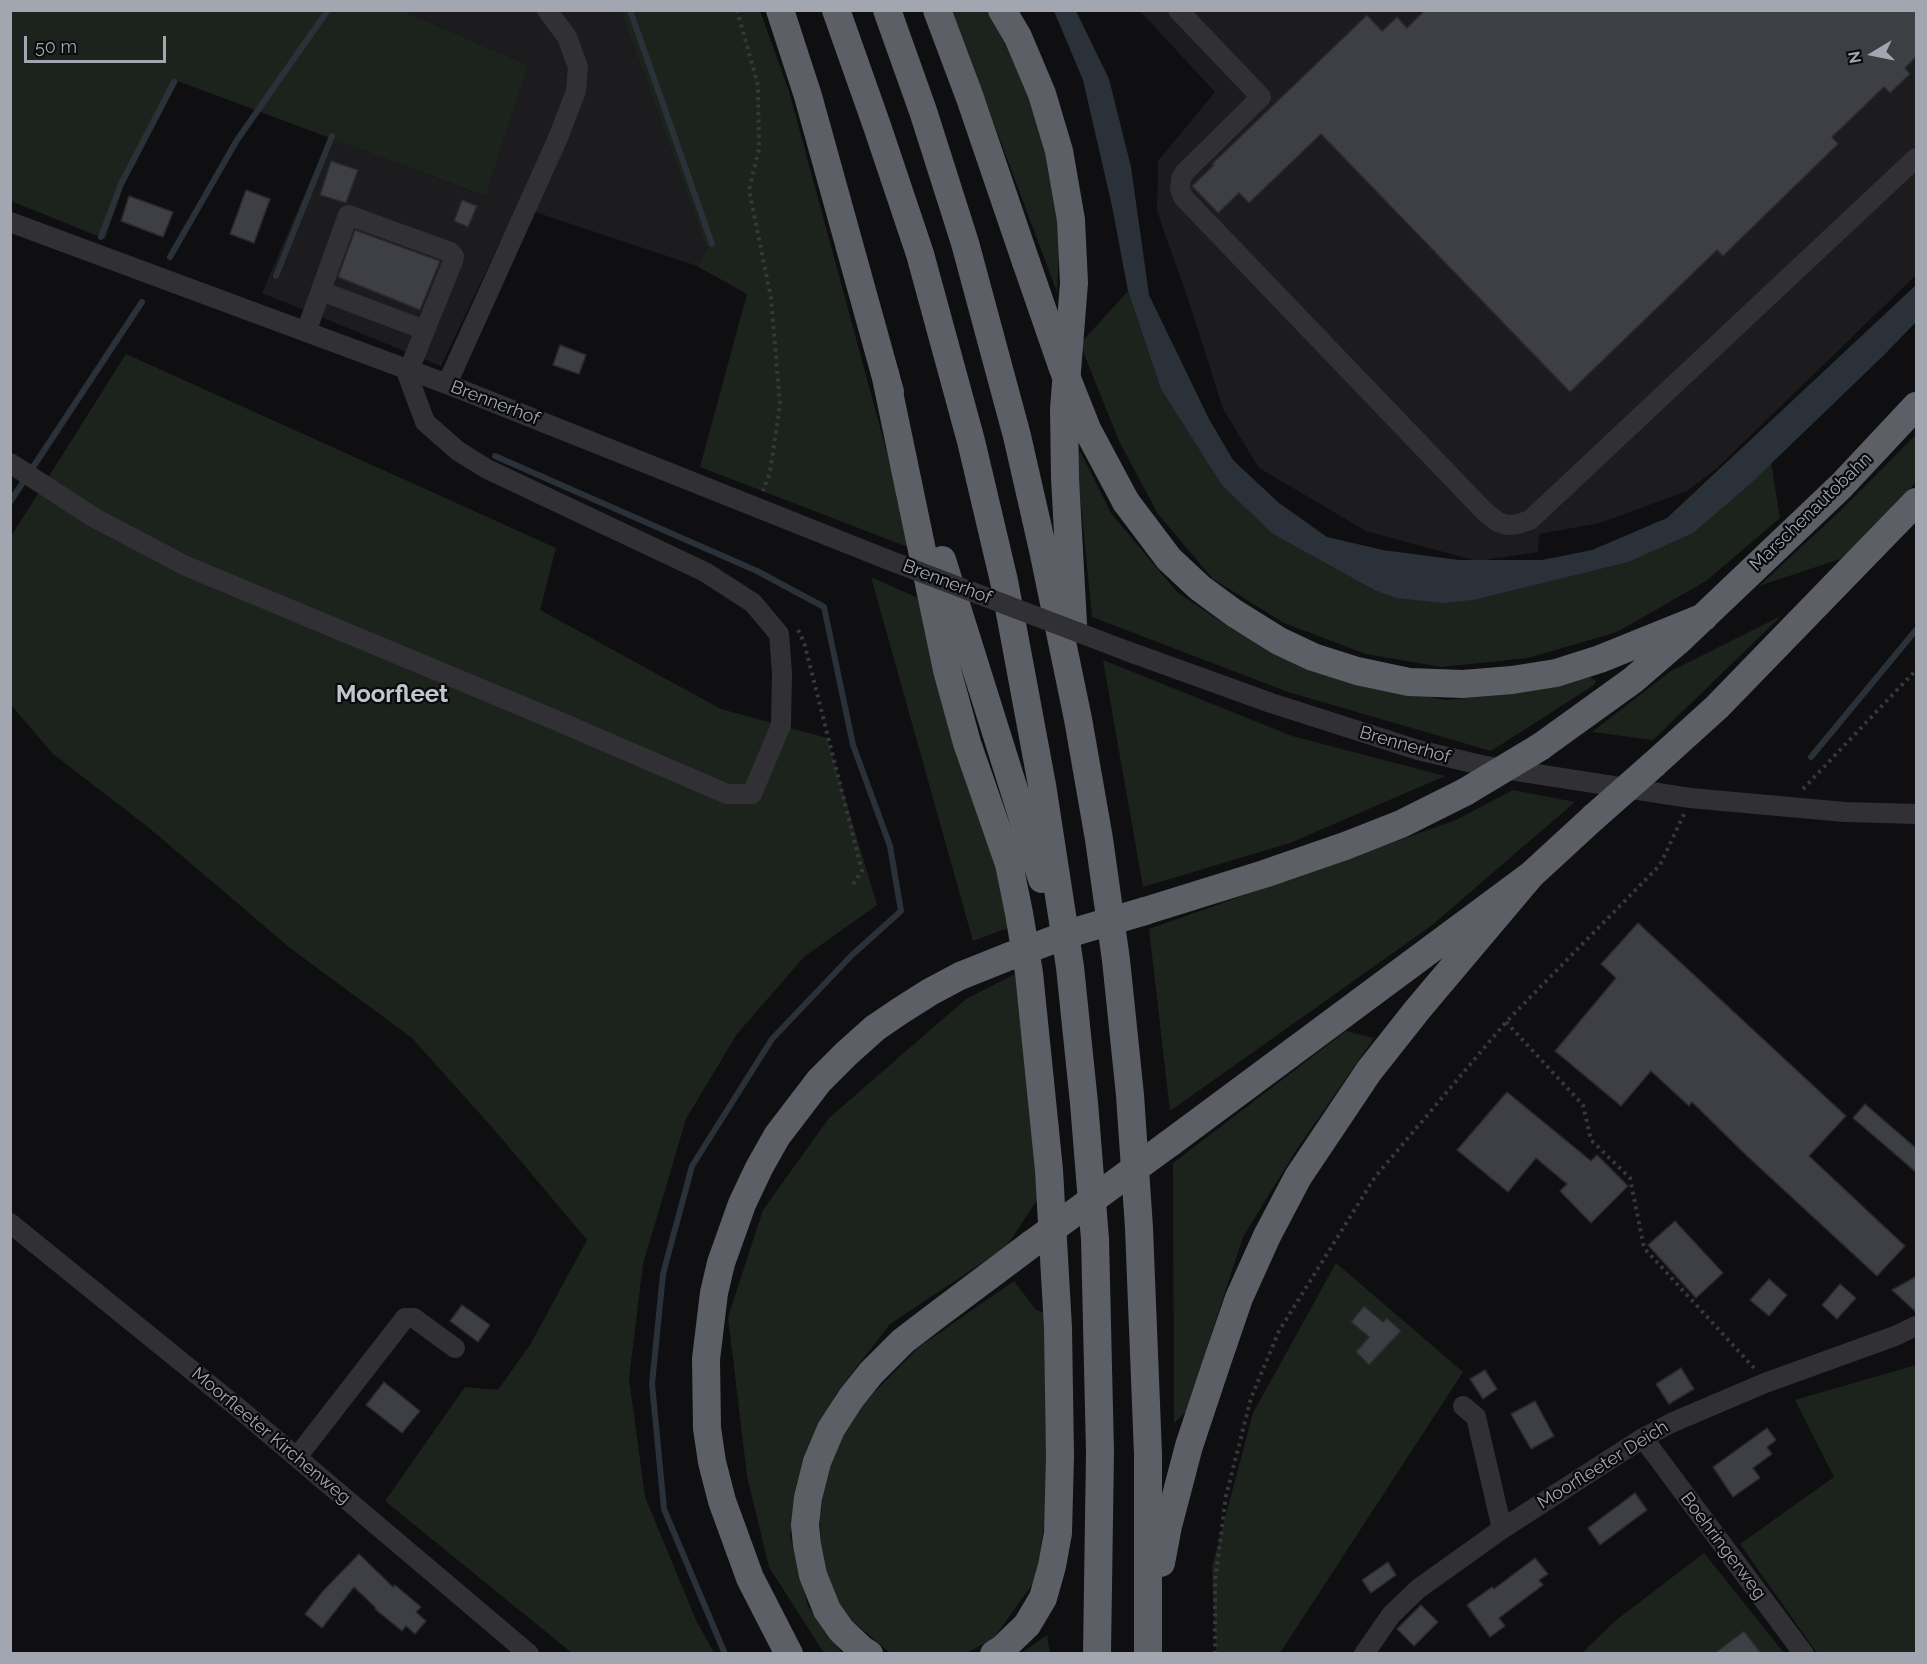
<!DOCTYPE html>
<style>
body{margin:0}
#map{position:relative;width:1927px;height:1664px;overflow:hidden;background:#0f0f11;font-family:Raleway,sans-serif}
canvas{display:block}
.frame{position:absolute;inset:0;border:12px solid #a1a6b1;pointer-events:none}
.north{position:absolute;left:1843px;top:24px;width:60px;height:60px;-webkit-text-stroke:4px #0a0a0c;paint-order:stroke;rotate:260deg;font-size:16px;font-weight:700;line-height:24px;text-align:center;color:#a1a6b1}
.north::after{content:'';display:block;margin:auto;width:21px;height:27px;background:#a1a6b1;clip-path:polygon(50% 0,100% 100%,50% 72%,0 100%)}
.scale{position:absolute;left:24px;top:36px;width:142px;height:27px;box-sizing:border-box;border:3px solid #a1a6b1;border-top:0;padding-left:8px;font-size:18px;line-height:21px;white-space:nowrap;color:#a1a6b1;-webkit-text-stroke:4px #0a0a0c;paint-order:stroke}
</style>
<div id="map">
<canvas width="1927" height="1664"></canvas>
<div class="frame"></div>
<div class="north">N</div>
<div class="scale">50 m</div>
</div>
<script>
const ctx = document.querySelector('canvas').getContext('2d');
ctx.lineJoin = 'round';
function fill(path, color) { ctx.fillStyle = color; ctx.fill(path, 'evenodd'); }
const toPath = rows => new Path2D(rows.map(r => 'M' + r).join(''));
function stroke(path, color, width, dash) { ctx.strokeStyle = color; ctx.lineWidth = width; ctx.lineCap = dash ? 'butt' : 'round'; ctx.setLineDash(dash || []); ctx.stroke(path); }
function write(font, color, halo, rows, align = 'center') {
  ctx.font = font + ' Raleway,sans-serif'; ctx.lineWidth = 4.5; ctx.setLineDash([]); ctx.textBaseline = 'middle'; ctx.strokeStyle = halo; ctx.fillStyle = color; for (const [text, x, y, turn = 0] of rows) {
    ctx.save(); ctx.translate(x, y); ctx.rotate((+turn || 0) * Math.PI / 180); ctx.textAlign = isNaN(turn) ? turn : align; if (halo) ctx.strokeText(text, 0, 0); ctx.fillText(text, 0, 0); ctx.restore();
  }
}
const built = toPath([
 [409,11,621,11,707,249,697,266,517,206,441,366,262,293,329,137,484,196,528,65,408,13],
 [1140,11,1916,11,1916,275,1717,468,1687,491,1600,523,1539,534,1538,552,1477,561,1366,531,1259,468,1223,409,1191,308,1157,211,1158,161,1215,92]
]);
const green = toPath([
 [10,11,409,11,408,13,528,65,485,196,178,81,123,187,105,239,11,201],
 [621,11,760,11,789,91,913,549,700,467,747,294,697,266,707,249],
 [952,11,989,11,1006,39,1034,112,1052,177,1060,232,1057,292],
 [1128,291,1161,389,1273,534,1376,591,1396,598,1693,533,1771,463,1780,518,1706,581,1617,632,1528,658,1441,667,1366,654,1284,623,1213,579,1158,514,1119,441,1080,344],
 [126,354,556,548,540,610,721,709,827,738,877,905,804,957,737,1034,686,1119,643,1264,629,1378,645,1497,696,1620,714,1653,572,1653,385,1501,465,1387,498,1390,530,1345,587,1240,498,1134,412,1038,290,948,148,827,53,754,11,705,10,538],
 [1916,435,1916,482,1849,556,1759,586,1837,514],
 [1080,451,1111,513,1177,592,1235,631,1343,679,1445,700,1511,694,1590,677,1596,681,1594,685,1491,751,1288,692,1092,617,1077,464],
 [871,577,920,599,1013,926,973,941],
 [1781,616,1653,740,1592,732,1671,671],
 [1103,660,1292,736,1445,776,1290,843,1143,887],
 [1513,790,1575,802,1431,926,1170,1111,1149,929,1456,820],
 [1015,974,1039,1197,1006,1247,890,1324,835,1395,798,1480,790,1536,808,1606,842,1653,824,1653,769,1567,747,1476,728,1317,763,1210,829,1118,966,999],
 [1346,1031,1374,1038,1295,1152,1243,1237,1186,1412,1174,1423,1173,1163],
 [1336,1263,1463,1372,1280,1653,1216,1653,1212,1567,1253,1413],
 [1014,1281,1036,1310,1046,1313,1050,1478,1037,1578,993,1639,966,1653,890,1653,842,1612,821,1563,820,1519,826,1476,851,1416,919,1347],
 [1916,1365,1916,1653,1817,1653,1740,1544,1834,1477,1795,1400],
 [1704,1553,1784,1653,1581,1654,1615,1621],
 [1047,1635,1050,1653,1022,1653]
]);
const water = toPath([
 [1054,11,1076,11,1109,79,1131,167,1149,295,1209,419,1233,460,1279,503,1327,537,1383,550,1459,560,1542,560,1592,550,1667,518,1916,285,1916,322,1884,355,1750,484,1693,533,1628,562,1473,600,1442,603,1396,598,1376,591,1273,534,1222,485,1161,389,1128,291,1112,206,1083,80]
]);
const stream = toPath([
 [630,10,712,244],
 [101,237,121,184,174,82],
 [170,257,237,140,328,10],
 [276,276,332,136],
 [495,456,757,571,824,607,853,745,890,846,901,911,852,955,772,1039,692,1166,663,1274,652,1384,664,1509,725,1654],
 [10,502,142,302],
 [1811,757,1916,630]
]);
const building = toPath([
 [1425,10,1917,10,1917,56,1905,68,1910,74,1890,93,1884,87,1832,137,1838,144,1723,256,1717,250,1570,392,1321,134,1249,203,1239,193,1218,213,1192,186,1214,165,1212,164,1367,15,1382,31,1397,17,1407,28,1425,10],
 [331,161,358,170,346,203,320,195,331,161],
 [246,190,270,199,254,243,230,234,246,190],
 [129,196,173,212,163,237,121,221,129,196],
 [462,200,477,206,468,227,454,221,462,200],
 [355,230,440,261,420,310,338,277,355,230],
 [560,345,586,355,579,374,553,365,560,345],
 [1638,923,1846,1116,1809,1156,1905,1246,1877,1276,1746,1155,1692,1102,1689,1106,1651,1071,1621,1106,1555,1051,1616,978,1601,964,1638,923],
 [1507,1092,1591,1161,1597,1155,1628,1186,1591,1223,1560,1191,1567,1184,1536,1158,1508,1192,1457,1150,1507,1092],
 [1865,1104,1917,1149,1917,1173,1853,1118,1865,1104],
 [1675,1221,1723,1273,1696,1298,1648,1245,1675,1221],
 [1917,1276,1917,1313,1892,1290,1917,1276],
 [1769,1279,1787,1295,1769,1316,1750,1300,1769,1279],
 [1840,1284,1856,1298,1837,1319,1822,1305,1840,1284],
 [462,1305,490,1325,478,1342,450,1321,462,1305],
 [1364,1306,1383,1322,1387,1318,1401,1331,1369,1365,1356,1352,1369,1337,1351,1322,1364,1306],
 [1681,1368,1694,1389,1669,1404,1656,1384,1681,1368],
 [1485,1370,1497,1389,1483,1399,1470,1379,1485,1370],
 [384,1382,420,1411,402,1433,366,1405,384,1382],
 [1535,1401,1554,1436,1531,1449,1511,1414,1535,1401],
 [1767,1428,1776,1440,1767,1447,1772,1454,1753,1468,1760,1478,1733,1497,1713,1467,1767,1428],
 [1635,1493,1647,1510,1600,1545,1588,1528,1635,1493],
 [359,1554,393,1587,395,1585,421,1607,416,1612,426,1621,415,1634,406,1626,402,1631,375,1609,376,1608,354,1587,322,1628,305,1614,323,1591,359,1554],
 [1535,1558,1548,1574,1539,1580,1543,1585,1499,1618,1505,1626,1490,1637,1467,1605,1492,1587,1494,1589,1535,1558],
 [1388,1562,1396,1575,1371,1593,1362,1580,1388,1562],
 [1421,1605,1438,1622,1414,1646,1397,1629,1421,1605],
 [1744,1631,1761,1653,1715,1653,1744,1631]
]);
const path = toPath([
 [737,10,758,86,759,149,749,190,771,298,780,404,770,472,763,491],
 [798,630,804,642,862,871,852,886],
 [1803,789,1916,670],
 [1506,1022,1583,1105,1591,1140,1630,1178,1644,1248,1754,1368],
 [1215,1654,1215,1581,1226,1496,1251,1398,1279,1331,1375,1177,1506,1022,1660,865,1684,814]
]);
const minor = toPath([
 [1178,10,1261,97,1185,172,1181,179,1180,188,1183,197,1485,512,1498,522,1507,525,1518,524,1530,520,1916,158],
 [10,222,447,384,886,559],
 [321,291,425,330],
 [306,332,348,215,450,252,454,256,453,261,409,370],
 [447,384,558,138,576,91,578,67,567,37,547,10],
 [10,463,93,517,186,566,553,719,727,794,752,794,781,725,782,673,779,634,753,603,705,572,487,469,458,451,425,422,405,368],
 [1127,651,1271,703,1418,750,1485,766,1690,798,1845,812,1916,814],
 [10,1223,242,1411,529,1654],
 [1463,1406,1476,1417,1502,1529],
 [1643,1438,1804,1654],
 [297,1457,405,1318,414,1318,455,1348],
 [1364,1654,1391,1615,1418,1589,1502,1529,1643,1438,1671,1423,1765,1383,1895,1336,1916,1326]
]);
const highway = toPath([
 [780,10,808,96,890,392],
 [836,10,877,126,920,254,971,441,1004,581,1042,785,1070,967,1084,1103,1095,1239,1100,1452,1097,1654],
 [887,10,923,111,965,243,1017,436,1043,550,1078,719,1099,839,1116,960,1130,1095,1139,1228,1148,1454,1148,1654],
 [937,10,970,98,1026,262],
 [1002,10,1018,37,1042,94,1059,151,1071,220,1074,283,1064,409,1065,478,1073,624],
 [885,373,947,670,967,743,1009,864,1019,913,1029,973,1049,1170,1058,1328,1060,1456,1058,1533,1052,1566,1043,1598,1027,1625,1002,1649,994,1654],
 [1126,502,1169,559,1200,588,1234,613,1279,641,1313,657,1357,671,1409,682,1463,684,1512,680,1556,673,1600,659,1704,617],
 [942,560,1042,879],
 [1540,747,1633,680,1677,642,1841,486,1916,406],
 [1653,765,1717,707,1916,502],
 [1145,911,1264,874,1345,846,1401,824,1465,792],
 [1170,1143,1531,875,1594,817],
 [1161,1563,1168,1526,1189,1446,1216,1365,1239,1298,1267,1236,1298,1177,1369,1071,1418,1009,1531,875],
 [789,1654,750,1578,722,1501,712,1462,707,1428,706,1359,714,1293,721,1263,742,1204,759,1168,777,1136,819,1081,846,1054,875,1028,900,1011,930,992,960,976,1010,956],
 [869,1654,861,1649,841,1630,827,1610,813,1575,807,1545,805,1525,808,1498,817,1462,831,1429,851,1398,871,1373,903,1341,933,1318,1033,1243]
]);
const minorBridge = toPath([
 [886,559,1127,651]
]);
const highwayBridge = toPath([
 [1026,262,1062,366,1087,429,1126,502],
 [1465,792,1540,747],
 [1594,817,1653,765],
 [1010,956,1074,932,1145,911],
 [1033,1243,1170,1143]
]);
const streetNames = [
 ["Brennerhof",495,403,21],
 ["Marschenautobahn",1811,512,-44],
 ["Brennerhof",947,582,21],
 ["Brennerhof",1405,745,16],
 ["Moorfleeter Kirchenweg",271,1436,40],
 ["Moorfleeter Deich",1603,1465,-32],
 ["Boehringerweg",1723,1546,53]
];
const districtNames = [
 ["Moorfleet",392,695]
];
fill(built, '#1c1b1e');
fill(green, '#1c231d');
fill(water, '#2a3138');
stroke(stream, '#2a3138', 6);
fill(building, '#3e3f44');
stroke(building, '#2a292d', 1.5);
stroke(path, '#37383c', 4, [3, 4.5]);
stroke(minor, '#313135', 20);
stroke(highway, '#5d5f66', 28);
stroke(minorBridge, '#313135', 20);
stroke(highwayBridge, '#5d5f66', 28);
write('18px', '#a1a6b1', '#0a0a0c', streetNames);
write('bold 24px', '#c2c5cd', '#0a0a0c', districtNames);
</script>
